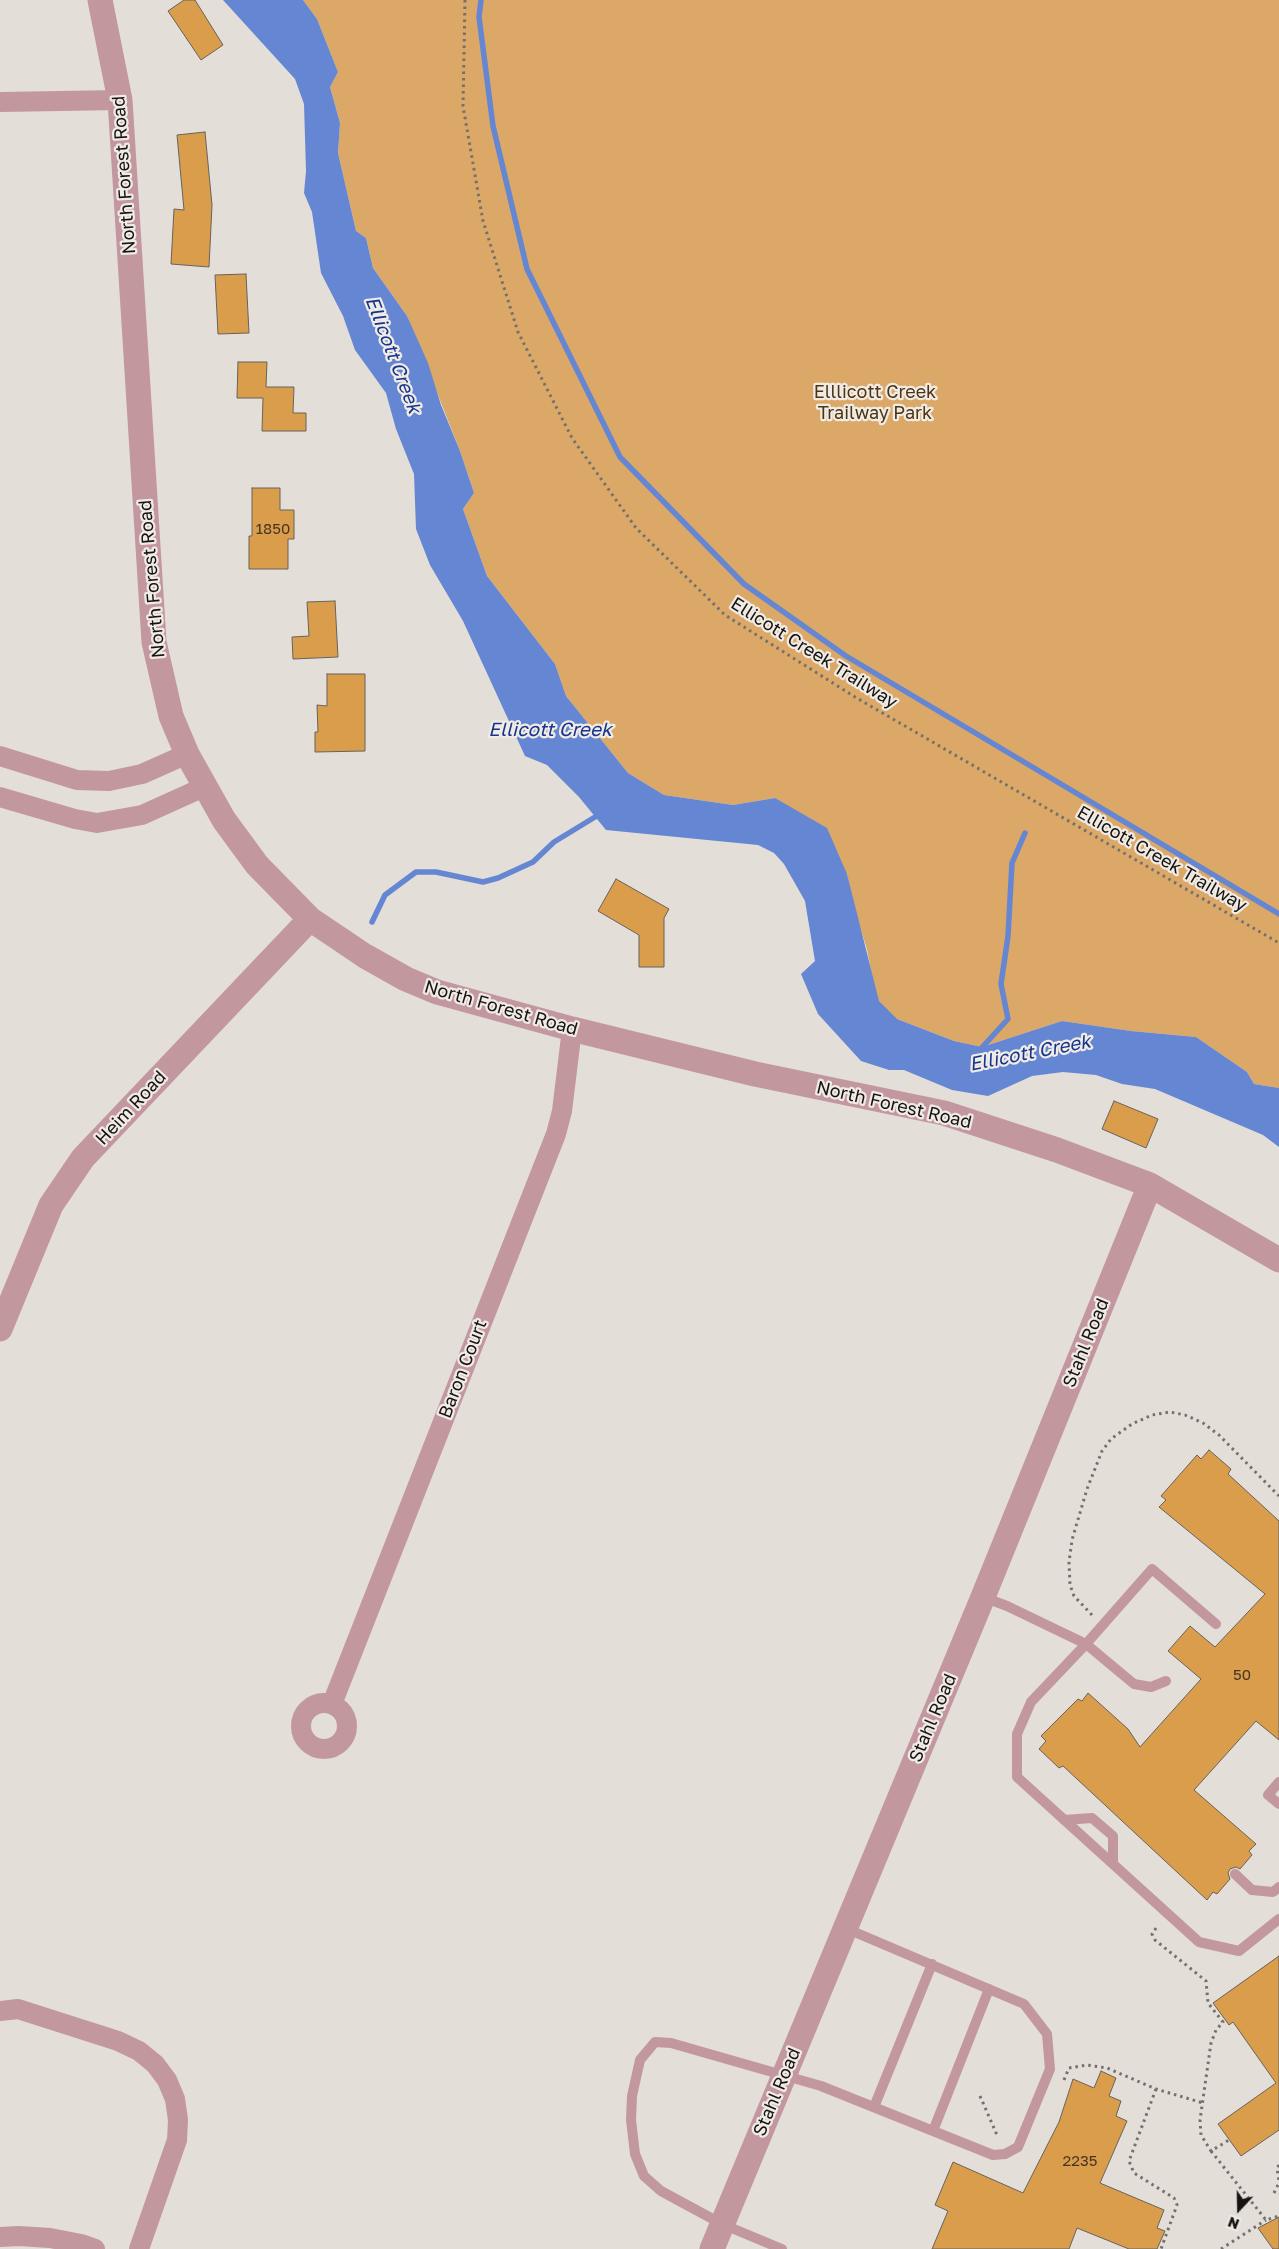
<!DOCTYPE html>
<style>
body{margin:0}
#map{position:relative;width:1279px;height:2249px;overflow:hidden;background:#e3ded7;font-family:"Golos Text",sans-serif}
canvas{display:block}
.north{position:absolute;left:1214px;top:2184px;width:50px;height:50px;-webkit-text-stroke:4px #f0ebe4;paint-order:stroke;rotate:201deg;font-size:14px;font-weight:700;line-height:20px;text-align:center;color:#161412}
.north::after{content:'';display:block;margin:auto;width:18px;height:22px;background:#161412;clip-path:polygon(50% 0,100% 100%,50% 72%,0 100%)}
</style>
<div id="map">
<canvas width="1279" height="2249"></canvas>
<div class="north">N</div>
</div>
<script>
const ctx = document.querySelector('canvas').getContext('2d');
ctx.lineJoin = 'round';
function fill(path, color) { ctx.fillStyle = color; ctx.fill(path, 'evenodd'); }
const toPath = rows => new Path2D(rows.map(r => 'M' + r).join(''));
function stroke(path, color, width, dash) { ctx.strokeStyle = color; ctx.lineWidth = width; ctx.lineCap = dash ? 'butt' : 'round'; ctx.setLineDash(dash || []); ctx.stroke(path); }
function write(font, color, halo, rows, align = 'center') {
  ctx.font = font + ' "Golos Text",sans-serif'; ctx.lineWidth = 4.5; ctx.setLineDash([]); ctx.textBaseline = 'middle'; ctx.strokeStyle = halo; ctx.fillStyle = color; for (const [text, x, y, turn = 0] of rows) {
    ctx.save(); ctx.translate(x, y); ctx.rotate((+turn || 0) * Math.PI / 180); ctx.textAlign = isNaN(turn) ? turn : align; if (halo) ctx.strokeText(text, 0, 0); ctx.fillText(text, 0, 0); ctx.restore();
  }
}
const green = toPath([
 [303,0,1279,0,1279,1088,1254,1084,1247,1072,1196,1037,1131,1031,1062,1021,982,1047,954,1041,892,1017,876,997,867,949,855,911,847,874,775,798,733,805,664,795,628,773,566,696,555,664,487,576,463,509,474,493,460,451,407,316,373,268,366,238,356,231,338,153,340,123,330,87,338,72,317,19]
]);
const water = toPath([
 [223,0,303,0,317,19,338,72,330,87,340,123,338,153,356,231,366,238,373,268,407,316,428,363,441,405,460,451,474,493,463,509,487,576,555,664,566,696,628,773,664,795,733,805,775,798,827,828,847,874,879,1001,897,1019,954,1041,982,1047,1062,1021,1131,1031,1196,1037,1247,1072,1254,1084,1279,1088,1279,1147,1263,1135,1155,1089,1122,1084,1096,1075,1063,1072,1032,1076,988,1096,952,1090,904,1070,889,1070,861,1061,818,1014,801,974,815,961,805,901,784,864,774,853,758,845,606,830,579,797,547,765,525,756,463,621,430,565,416,529,414,474,396,429,386,393,355,350,343,316,321,273,312,212,304,193,306,171,304,104,295,79]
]);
const stream = toPath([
 [481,0,479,17,493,126,527,269,620,457,744,584,846,656,1279,914],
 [372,922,385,895,416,872,436,872,483,882,498,878,533,862,554,842,595,817,599,813],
 [977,1053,1008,1019,1001,984,1008,936,1012,863,1025,833]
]);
const building = toPath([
 [184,0,195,0,223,45,201,60,168,11,184,0],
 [205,132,212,205,209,267,171,264,174,209,184,210,177,135,205,132],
 [246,274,249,333,218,334,215,275,246,274],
 [238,362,267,362,266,387,294,387,293,413,306,413,306,431,262,431,263,398,237,398,238,362],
 [252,488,280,488,280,510,294,510,294,539,288,539,288,569,249,569,249,536,252,536,252,488],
 [335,601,338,657,293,659,292,637,309,636,307,602,335,601],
 [327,674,365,674,365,751,315,752,315,732,318,732,317,705,327,706,327,674],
 [616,879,669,909,664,918,664,967,639,967,639,935,598,911,616,879],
 [1114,1101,1158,1119,1146,1148,1102,1129,1114,1101],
 [1209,1450,1231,1469,1228,1474,1279,1521,1279,1740,1256,1721,1194,1790,1256,1844,1249,1851,1252,1855,1240,1869,1236,1867,1230,1869,1228,1873,1230,1879,1217,1894,1213,1892,1207,1900,1063,1766,1059,1768,1039,1749,1046,1741,1041,1736,1078,1699,1082,1701,1088,1693,1128,1729,1140,1747,1201,1679,1168,1651,1190,1626,1215,1647,1265,1594,1159,1507,1166,1500,1161,1496,1197,1455,1201,1459,1209,1450],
 [1279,1956,1279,2130,1241,2156,1218,2124,1276,2083,1233,2022,1229,2025,1213,2003,1279,1956],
 [1101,2071,1116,2078,1109,2096,1121,2101,1116,2116,1127,2121,1100,2183,1164,2210,1157,2228,1165,2231,1157,2249,1129,2249,1077,2228,1069,2249,932,2249,948,2211,935,2205,953,2162,1023,2193,1059,2122,1073,2079,1094,2088,1101,2071],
 [1279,2217,1279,2249,1273,2249,1258,2228,1279,2217]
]);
const path = toPath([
 [465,0,463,106,483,221,518,332,572,438,636,528,725,615,855,697,1279,943],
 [1092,1615,1074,1596,1070,1585,1069,1562,1072,1540,1087,1489,1102,1451,1111,1439,1132,1424,1152,1415,1170,1412,1185,1415,1203,1423,1219,1435,1279,1496],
 [1156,1928,1152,1934,1155,1940,1206,1981,1208,2003,1223,2022,1216,2030,1211,2043,1200,2120,1201,2135,1211,2151,1229,2140],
 [1064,2080,1069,2068,1087,2065,1107,2068,1156,2089,1203,2103],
 [1156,2089,1129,2161,1134,2173,1174,2198,1177,2205,1161,2249],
 [980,2096,997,2135],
 [1211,2151,1266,2220,1279,2216],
 [1279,2165,1277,2168,1279,2181],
 [1274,2193,1279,2183],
 [1221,2249,1266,2220]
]);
const service = toPath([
 [983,1597,1007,1606,1086,1644,1134,1684,1151,1687,1166,1681],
 [1216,1624,1152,1569,1086,1644,1031,1702,1017,1734,1017,1777,1199,1942,1239,1951,1279,1919],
 [1279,1782,1268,1795,1279,1804],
 [1064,1820,1092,1818,1113,1836,1113,1864],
 [1235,1874,1252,1890,1273,1892,1279,1887],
 [874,2107,932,1964],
 [933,2131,989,1989],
 [782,2249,722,2224,661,2191,644,2176,635,2154,631,2120,632,2096,640,2060,655,2042,671,2043,821,2086,993,2155,1005,2154,1018,2147,1050,2069,1047,2034,1024,2004,845,1928]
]);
const minor = toPath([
 [0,102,120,100],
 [0,756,77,780,109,781,142,774,187,754],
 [0,797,75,819,97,823,142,815,204,787],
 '301 1726a23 23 0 1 1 46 0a23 23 0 1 1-46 0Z',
 [332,1704,556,1134,562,1111,572,1029],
 [0,2011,18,2009,118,2041,139,2051,155,2064,167,2080,175,2099,178,2120,177,2140,139,2249],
 [0,2237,19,2236,50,2238,81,2244,95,2249]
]);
const tertiary = toPath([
 [100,0,120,100,154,642,171,716,187,754,224,820,257,865,310,919,365,956,406,979,437,992,572,1029,755,1074,944,1113,1057,1150,1150,1185,1279,1260],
 [0,1329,51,1205,83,1158,310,919],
 [712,2249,983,1597,1150,1185]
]);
const numberNames = [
 ["1850",273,529],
 ["50",1242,1675],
 ["2235",1080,2161]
];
const streetNames = [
 ["North Forest Road",124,175,-94],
 ["North Forest Road",152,579,-95],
 ["Ellicott Creek Trailway",814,653,32],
 ["Ellicott Creek Trailway",1162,859,30],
 ["North Forest Road",501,1008,16],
 ["North Forest Road",894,1105,13],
 ["Heim Road",131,1108,-47],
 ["Stahl Road",1086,1343,-68],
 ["Baron Court",463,1369,-69],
 ["Stahl Road",933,1718,-67],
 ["Stahl Road",777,2092,-67]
];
const parkNames = [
 ["Elllicott Creek",875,392],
 ["Trailway Park",875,413]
];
const waterNames = [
 ["Ellicott Creek",393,355,69],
 ["Ellicott Creek",550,730],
 ["Ellicott Creek",1030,1053,-11]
];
fill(green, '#dba868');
fill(water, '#6586d2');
stroke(stream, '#6586d2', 5.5);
fill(building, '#d99d4c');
stroke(building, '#67625d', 1);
stroke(path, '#74716d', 3, [2.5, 4]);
stroke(service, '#c3979e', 10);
stroke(minor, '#c3979e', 20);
stroke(tertiary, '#c3979e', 25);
write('15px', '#473620', null, numberNames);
write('18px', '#161412', '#f0ebe4', streetNames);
write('18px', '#4d3412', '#f0ebe4', parkNames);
write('italic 19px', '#16358d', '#f0ebe4', waterNames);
</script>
